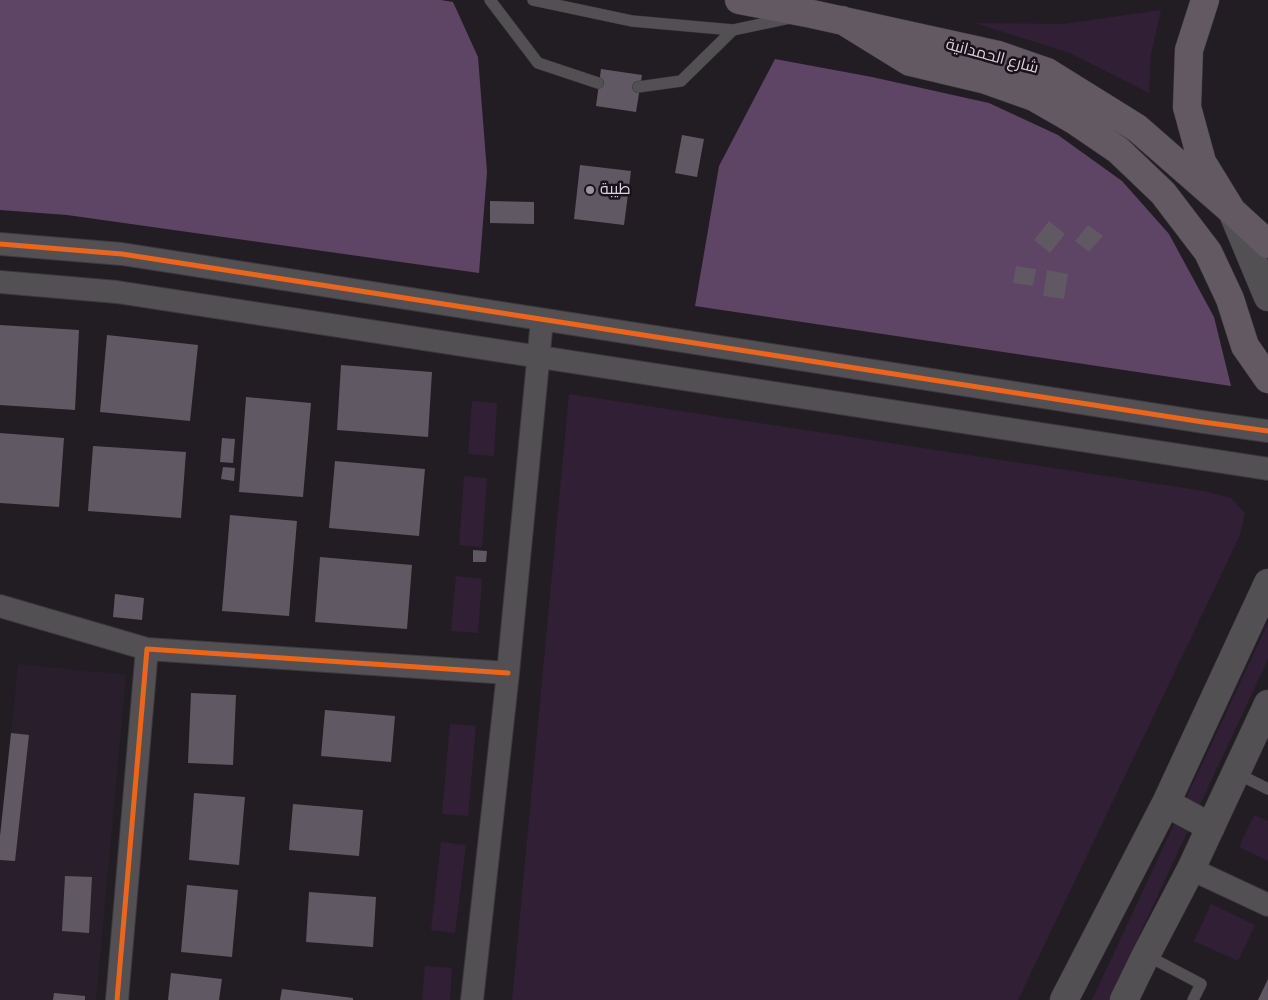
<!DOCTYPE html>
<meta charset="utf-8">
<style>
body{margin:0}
canvas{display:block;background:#211d22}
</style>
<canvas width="1268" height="1000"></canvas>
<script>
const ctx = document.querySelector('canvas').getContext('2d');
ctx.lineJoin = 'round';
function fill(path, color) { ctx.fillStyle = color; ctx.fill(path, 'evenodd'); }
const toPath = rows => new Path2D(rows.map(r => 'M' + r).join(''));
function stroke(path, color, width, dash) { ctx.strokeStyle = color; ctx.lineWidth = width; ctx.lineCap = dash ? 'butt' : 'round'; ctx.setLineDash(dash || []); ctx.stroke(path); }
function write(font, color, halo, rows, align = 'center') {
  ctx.font = font + ' Roboto,Cairo,sans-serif'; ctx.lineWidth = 5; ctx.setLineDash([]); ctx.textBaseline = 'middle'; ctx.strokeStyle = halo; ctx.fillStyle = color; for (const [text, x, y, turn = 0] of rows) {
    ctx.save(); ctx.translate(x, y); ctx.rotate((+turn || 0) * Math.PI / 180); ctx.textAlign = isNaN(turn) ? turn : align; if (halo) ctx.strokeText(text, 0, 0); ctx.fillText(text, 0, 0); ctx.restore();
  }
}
const built = toPath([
 [18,664,126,675,96,1000,0,1000,0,853]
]);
const green = toPath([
 [1161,10,1151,54,1149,93,1070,53,975,23,1063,24],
 [569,394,1204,491,1231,498,1245,513,1240,535,1018,1000,512,1000],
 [472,401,497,403,494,456,468,454],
 [464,476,487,478,482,547,459,545],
 [456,576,482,579,478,633,451,631],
 [1268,623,1268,659,1109,1000,1092,1000],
 [450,724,476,726,468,816,442,814],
 [1254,815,1268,821,1268,861,1239,847],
 [441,842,466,845,455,933,431,930],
 [1211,904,1255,925,1238,961,1194,941],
 [425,966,452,968,450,1000,422,1000]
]);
const forest = toPath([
 [0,0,441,0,453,2,478,57,487,172,479,273,67,215,0,210],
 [775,59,872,77,989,103,1058,135,1122,181,1169,234,1214,317,1231,386,695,306,719,166]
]);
const building = toPath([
 [601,69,642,75,636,112,596,106],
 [682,135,704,139,697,177,675,173],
 [580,165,631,171,624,225,574,219],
 [490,201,534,202,534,224,490,223],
 [1049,221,1065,234,1050,253,1034,240],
 [1088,225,1103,236,1089,252,1075,241],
 [1016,266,1036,269,1033,286,1013,283],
 [1047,270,1068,274,1064,299,1043,296],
 [0,325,79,330,75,410,0,405],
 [107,335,198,345,190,421,100,412],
 [341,365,432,372,428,437,337,430],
 [246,397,311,403,303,497,239,492],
 [0,433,64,438,59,507,0,503],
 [222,438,235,439,233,463,220,462],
 [93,446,186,452,181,518,88,511],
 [335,461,425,469,419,536,329,528],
 [223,467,235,468,234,481,221,479],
 [230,515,297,521,289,616,222,611],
 [473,550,487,551,486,562,473,562],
 [320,557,412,565,407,629,315,622],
 [115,594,144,598,142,620,113,617],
 [191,693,236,695,233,765,188,763],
 [325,710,395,716,391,762,321,756],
 [11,733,29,735,15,861,0,860,0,836],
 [194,793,245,797,239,865,189,860],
 [293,804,363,810,359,856,289,850],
 [65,876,92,877,89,933,62,931],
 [187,885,238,890,232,957,181,952],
 [309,892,376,897,373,947,306,942],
 [171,973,222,979,219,1000,168,1000],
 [1268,979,1268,1000,1258,1000],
 [282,989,353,998,353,1000,280,1000],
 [54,993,85,996,85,1000,53,1000]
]);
const lane = toPath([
 [490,0,538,63,598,83],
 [533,0,632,21,733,30,790,18],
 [638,87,681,81,733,30],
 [1236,773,1268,789],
 [1146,955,1201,984,1193,1000]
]);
const street = toPath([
 [0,244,122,254,1203,422,1268,431],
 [0,282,117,292,1268,469],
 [0,606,147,649],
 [1191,869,1268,905],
 [117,1000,147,649,508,673],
 [472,1000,508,673,542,320]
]);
const secondary = toPath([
 [1232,211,1268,297],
 [1166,803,1211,827],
 [1064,1000,1166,803,1268,583],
 [1124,1000,1146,955,1191,869,1268,704]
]);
const highway = toPath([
 [739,0,812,14,998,55,1047,72,1137,128,1232,211],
 [1205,0,1189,50,1187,107,1202,162,1232,211,1268,244],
 [842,20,910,62,986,80,1034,97,1074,120,1118,150,1163,193,1208,252,1230,299,1245,346,1268,379]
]);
const cycleway = toPath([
 [0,244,122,254,1203,422,1268,431],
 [117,1000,147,649,508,673]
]);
const markers = [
 [590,190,5,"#99959a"]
];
const streetNames = [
 ["شارع الحمدانية",992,57,15]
];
const poiNames = [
 ["طيبة",600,190]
];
fill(built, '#291f2c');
fill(green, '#311f36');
fill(forest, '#5e4465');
fill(building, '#605862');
stroke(lane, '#3c383d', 12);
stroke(street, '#3c383d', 24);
stroke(secondary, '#3c383d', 29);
stroke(highway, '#3c383d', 29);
stroke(lane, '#535053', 11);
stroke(street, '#535053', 22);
stroke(secondary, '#535053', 28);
stroke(highway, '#625963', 28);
stroke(cycleway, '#eb651d', 5);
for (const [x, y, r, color] of markers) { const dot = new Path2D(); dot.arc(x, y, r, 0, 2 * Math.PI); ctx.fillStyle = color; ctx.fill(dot); stroke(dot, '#19121b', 2); }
write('16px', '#dad5db', '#19121b', streetNames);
write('16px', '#dad5db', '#19121b', poiNames, 'left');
</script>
